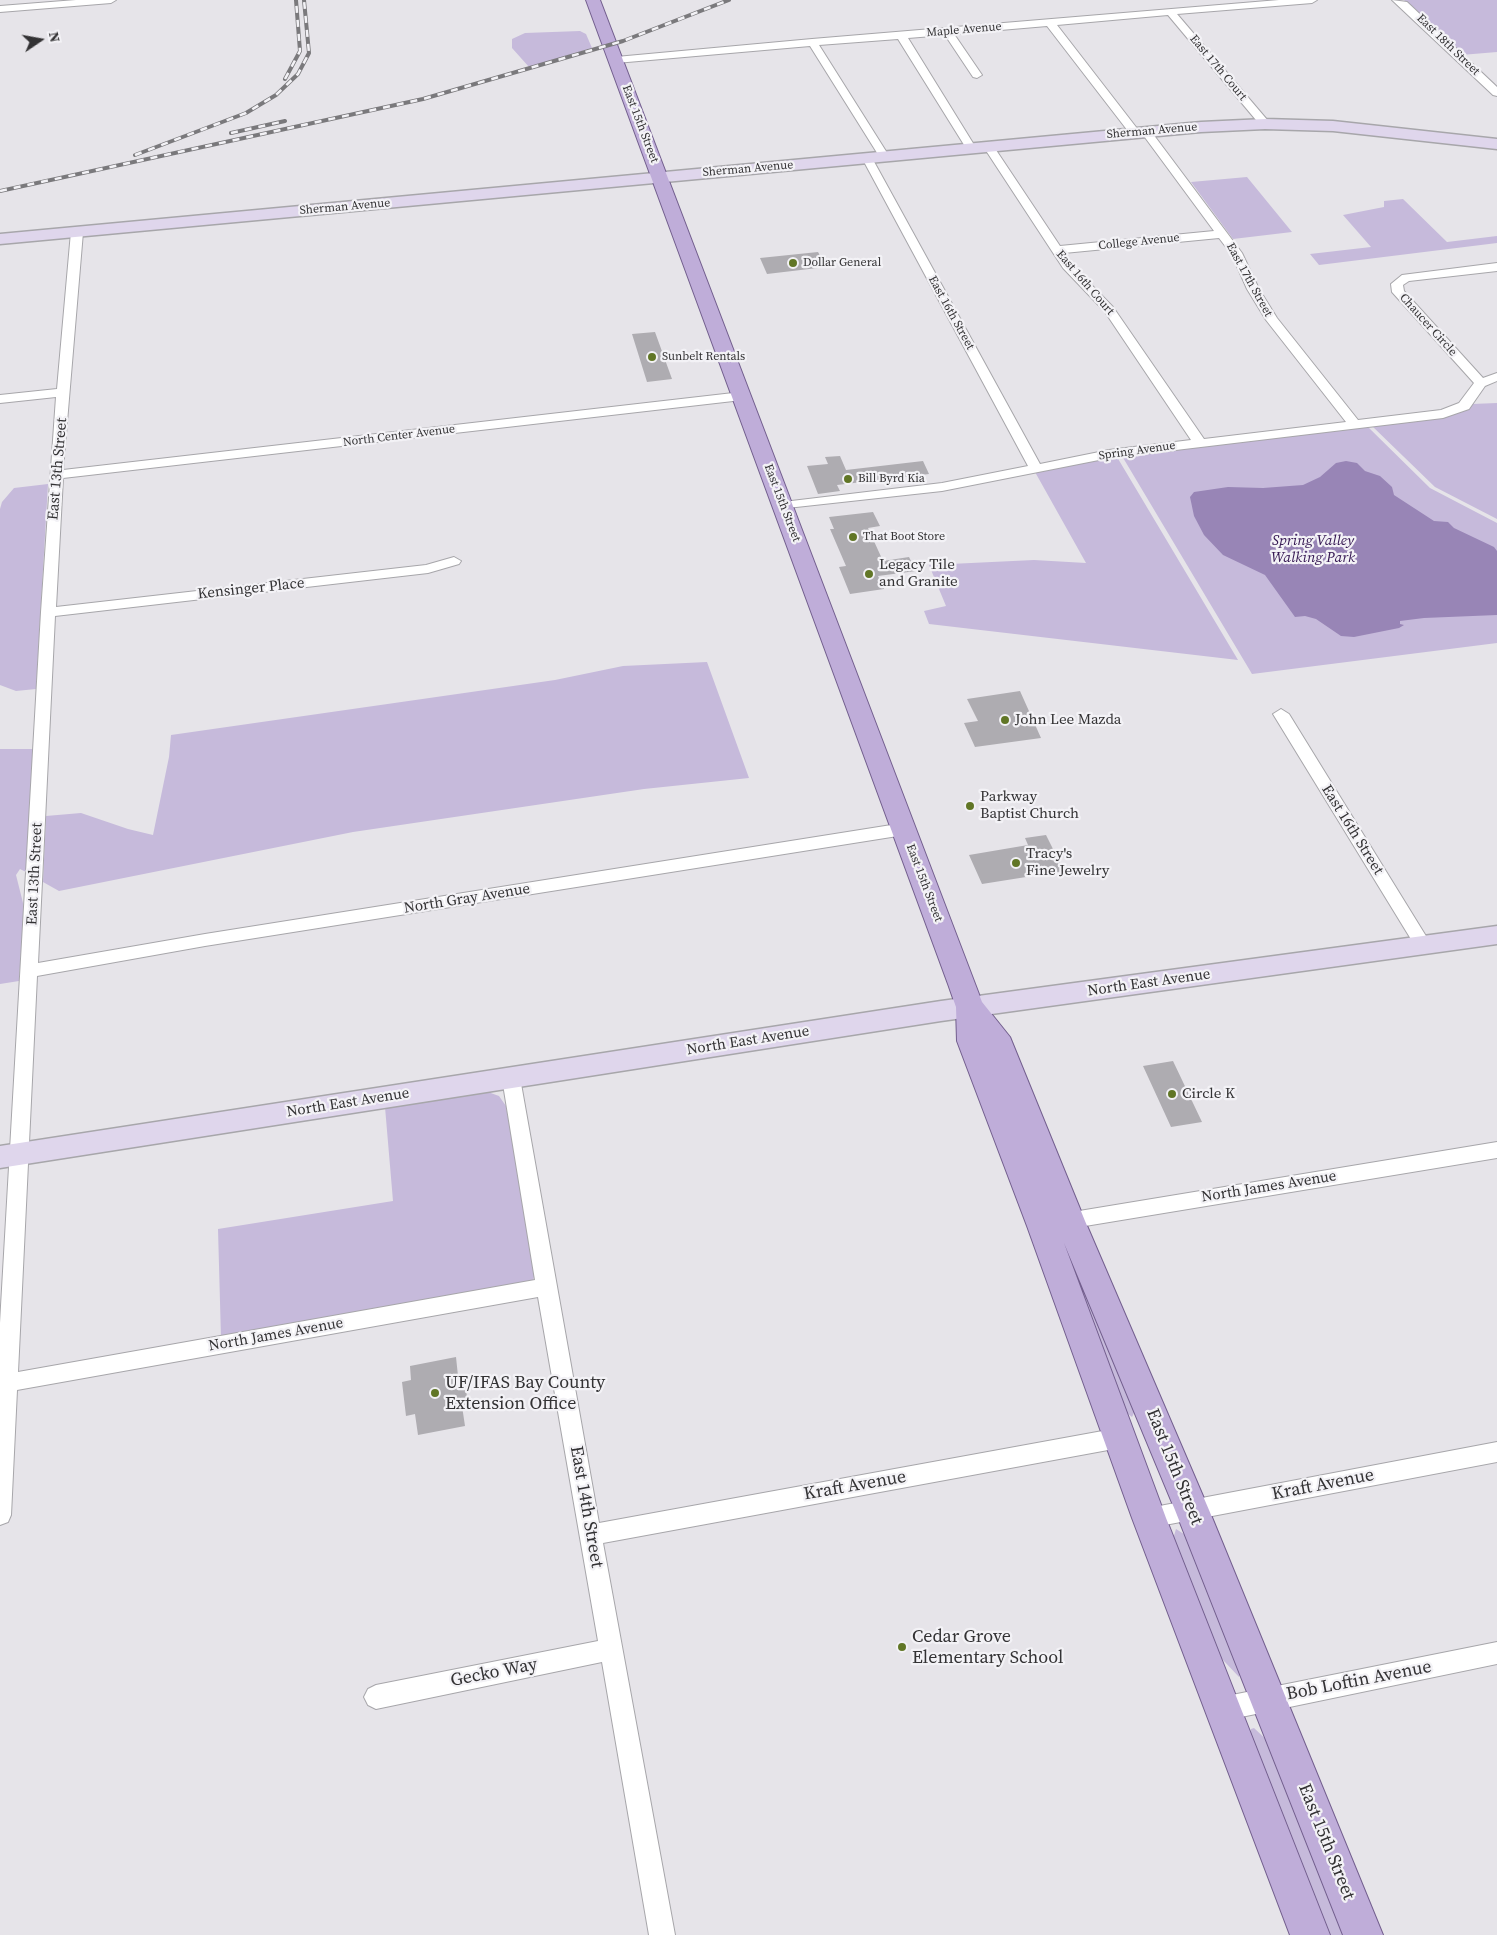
<!DOCTYPE html>
<style>
body{margin:0}
#map{position:relative;width:1497px;height:1935px;overflow:hidden;background:#e6e4e9;font-family:"Source Serif 4",serif}
canvas{display:block}
.north{position:absolute;left:15px;top:15px;width:50px;height:50px;-webkit-text-stroke:4px #f3f2f6;paint-order:stroke;rotate:78deg;font-size:14px;font-weight:700;line-height:20px;text-align:center;color:#333234}
.north::after{content:'';display:block;margin:auto;width:18px;height:22px;background:#333234;clip-path:polygon(50% 0,100% 100%,50% 72%,0 100%)}
</style>
<div id="map">
<canvas width="1497" height="1935"></canvas>
<div class="north">N</div>
</div>
<script>
const ctx = document.querySelector('canvas').getContext('2d');
ctx.lineJoin = 'round';
function fill(path, color) { ctx.fillStyle = color; ctx.fill(path, 'evenodd'); }
const toPath = rows => new Path2D(rows.map(r => 'M' + r).join(''));
function stroke(path, color, width, dash) { ctx.strokeStyle = color; ctx.lineWidth = width; ctx.lineCap = dash ? 'butt' : 'round'; ctx.setLineDash(dash || []); ctx.stroke(path); }
function write(font, color, halo, rows, align = 'center') {
  ctx.font = font + ' "Source Serif 4",serif'; ctx.lineWidth = 4.5; ctx.setLineDash([]); ctx.textBaseline = 'middle'; ctx.strokeStyle = halo; ctx.fillStyle = color; for (const [text, x, y, turn = 0] of rows) {
    ctx.save(); ctx.translate(x, y); ctx.rotate((+turn || 0) * Math.PI / 180); ctx.textAlign = isNaN(turn) ? turn : align; if (halo) ctx.strokeText(text, 0, 0); ctx.fillText(text, 0, 0); ctx.restore();
  }
}
const green = toPath([
 [1404,0,1497,0,1497,52,1461,55],
 [580,31,586,34,592,48,529,67,512,48,512,39,525,33],
 [1247,177,1292,232,1233,239,1191,182],
 [1403,199,1447,242,1497,236,1497,243,1319,265,1310,254,1371,247,1343,215,1384,207,1384,201],
 [1497,403,1497,519,1435,487,1372,426,1447,417,1469,409,1472,404],
 [1368,427,1430,488,1497,523,1497,643,1252,674,1122,456],
 [1117,457,1238,660,929,624,924,611,946,606,929,565,1034,560,1086,563,1035,472],
 [48,484,36,689,16,691,0,685,0,509,2,502,14,488],
 [707,662,749,778,644,789,353,832,59,891,43,882,46,816,81,813,128,829,153,835,169,757,171,735,555,680,623,666],
 [0,749,33,749,26,872,20,869,16,875,24,907,19,981,0,984],
 [488,1092,499,1096,506,1106,535,1271,533,1282,221,1338,218,1229,393,1201,385,1107],
 [1066,1242,1135,1411,1132,1417,1127,1413,1064,1244],
 [1176,1529,1187,1536,1240,1674,1239,1677,1223,1660,1211,1642,1173,1539],
 [1254,1728,1272,1745,1349,1935,1324,1935,1250,1735,1251,1729]
]);
const water = toPath([
 [1346,461,1357,463,1365,471,1380,476,1392,487,1394,495,1434,521,1448,522,1454,528,1494,547,1497,551,1497,615,1424,618,1400,621,1400,624,1404,625,1399,628,1354,637,1341,636,1316,619,1305,616,1295,617,1265,575,1223,555,1204,535,1194,516,1190,497,1194,492,1228,487,1263,488,1303,485,1320,477,1336,463]
]);
const building = toPath([
 [818,252,826,267,767,274,760,258],
 [655,332,672,379,647,382,632,334],
 [840,456,846,470,923,461,929,474,837,485,840,491,818,494,807,466,828,464,825,457],
 [873,512,880,526,868,528,883,561,909,557,916,571,878,576,884,589,850,594,839,567,846,566,830,529,834,529,829,517],
 [1020,691,1041,738,975,747,964,723,978,721,967,699],
 [1046,835,1064,871,982,884,969,855,1028,845,1025,838],
 [1173,1061,1202,1122,1171,1127,1143,1066],
 [456,1357,458,1376,464,1374,468,1405,462,1406,465,1426,418,1435,415,1414,406,1416,402,1382,411,1380,410,1366]
]);
const street = toPath([
 [76,0,116,0,111,3,0,12,0,6,76,0],
 [1279,0,1317,0,1312,3,1177,14,1269,122,1269,126,1265,127,1261,126,1168,15,1057,25,1139,131,1139,135,1135,136,1131,135,1047,26,954,34,982,75,977,78,973,77,945,35,908,38,976,148,971,151,966,148,898,39,819,45,889,156,884,159,879,156,810,46,616,63,611,60,616,57,812,39,1279,0],
 [1392,0,1407,2,1497,87,1497,96,1493,95,1392,0],
 [1146,129,1150,130,1242,253,1259,289,1277,318,1358,420,1441,410,1459,403,1474,383,1392,292,1391,284,1402,275,1497,263,1497,271,1409,281,1403,285,1404,291,1483,378,1497,373,1497,381,1485,386,1469,409,1443,418,1109,458,942,491,778,509,776,506,783,502,942,483,1028,466,862,158,867,155,872,158,1040,464,1109,450,1191,440,1105,312,1063,268,983,146,988,143,992,144,1060,246,1214,231,1141,132,1146,129],
 [1219,238,1232,255,1247,289,1266,320,1346,422,1204,439,1113,307,1071,264,1064,253,1219,238],
 [77,229,83,232,63,470,742,392,748,396,742,400,63,478,56,607,426,565,454,557,461,561,459,564,428,573,55,616,38,963,205,934,904,823,910,825,912,829,910,833,904,835,205,946,37,976,18,1372,535,1280,502,1078,504,1073,511,1071,518,1073,520,1078,599,1523,1119,1428,1127,1431,1130,1438,1127,1445,1119,1448,603,1543,675,1935,649,1935,602,1662,376,1709,368,1705,364,1697,368,1689,376,1685,598,1641,538,1297,17,1390,11,1515,8,1522,0,1525,0,1323,41,612,56,397,0,403,0,395,57,389,71,232,77,229],
 [1281,709,1289,714,1429,941,1432,945,1429,949,1423,951,1417,949,1273,714,1281,709],
 [1497,1142,1497,1158,1061,1230,1054,1228,1051,1222,1054,1216,1061,1214,1497,1142],
 [1497,1442,1497,1462,1149,1528,1141,1525,1138,1518,1141,1511,1149,1508,1497,1442],
 [1497,1642,1497,1664,1222,1721,1214,1717,1210,1709,1214,1701,1222,1697,1497,1642]
]);
const secondary = toPath([
 [1265,119,1333,121,1497,139,1497,149,1333,131,1265,129,1201,132,0,244,0,234,1201,122,1265,119],
 [1497,926,1497,944,941,1021,0,1168,0,1146,941,1001,1497,926]
]);
const primary = toPath([
 [586,0,600,0,982,1002,1010,1037,1085,1221,1209,1510,1383,1935,1343,1935,1175,1510,1064,1243,1166,1518,1330,1935,1290,1935,1132,1518,1027,1226,957,1041,956,1007,948,984,586,0]
]);
const rail = toPath([
 [285,79,300,51,296,0],
 [231,133,285,121],
 [135,155,246,113,276,95,298,74,309,53,304,0],
 [0,191,423,99,623,41,729,0]
]);
const markers = [
 [793,263,5,"#617626"],
 [652,357,5,"#617626"],
 [848,479,5,"#617626"],
 [853,537,5,"#617626"],
 [869,574,5,"#617626"],
 [1005,720,5,"#617626"],
 [970,806,5,"#617626"],
 [1016,863,5,"#617626"],
 [1172,1094,5,"#617626"],
 [435,1393,5,"#617626"],
 [902,1647,5,"#617626"]
];
const farStreetnames = [
 ["Maple Avenue",964,30,-5],
 ["East 18th Street",1448,45,44],
 ["East 17th Court",1218,68,50],
 ["East 15th Street",640,124,69],
 ["Sherman Avenue",1152,131,-5],
 ["Sherman Avenue",748,169,-5],
 ["Sherman Avenue",345,207,-5],
 ["College Avenue",1139,242,-6],
 ["East 17th Street",1249,280,61],
 ["East 16th Court",1085,283,49],
 ["East 16th Street",951,313,61],
 ["Chaucer Circle",1428,325,48],
 ["North Center Avenue",399,436,-7],
 ["Spring Avenue",1137,451,-8],
 ["East 15th Street",782,503,69],
 ["East 15th Street",924,883,69]
];
const farPoinames = [
 ["Dollar General",803,263],
 ["Sunbelt Rentals",662,357],
 ["Bill Byrd Kia",858,479],
 ["That Boot Store",863,537]
];
const streetNames = [
 ["East 13th Street",58,469,-85],
 ["Kensinger Place",251,589,-6],
 ["East 16th Street",1352,830,58],
 ["East 13th Street",35,874,-87],
 ["North Gray Avenue",467,899,-9],
 ["North East Avenue",1149,983,-8],
 ["North East Avenue",748,1041,-9],
 ["North East Avenue",348,1103,-9],
 ["North James Avenue",1269,1187,-9],
 ["North James Avenue",276,1335,-10]
];
const parkNames = [
 ["Spring Valley",1313,541],
 ["Walking Park",1313,558]
];
const poiNames = [
 ["Legacy Tile",879,565],
 ["and Granite",879,582],
 ["John Lee Mazda",1015,720],
 ["Parkway",980,797],
 ["Baptist Church",980,814],
 ["Tracy's",1026,854],
 ["Fine Jewelry",1026,871],
 ["Circle K",1182,1094]
];
const nearPoinames = [
 ["UF/IFAS Bay County",445,1383],
 ["Extension Office",445,1404],
 ["Cedar Grove",912,1637],
 ["Elementary School",912,1658]
];
const nearStreetnames = [
 ["East 15th Street",1174,1467,68],
 ["Kraft Avenue",1323,1485,-11],
 ["Kraft Avenue",855,1486,-10],
 ["East 14th Street",586,1507,80],
 ["Gecko Way",494,1673,-11],
 ["Bob Loftin Avenue",1359,1681,-11],
 ["East 15th Street",1326,1842,68]
];
fill(green, '#c6badb');
fill(water, '#9885b6');
fill(building, '#aeacb1');
stroke(street, '#a7a6aa', 2);
stroke(secondary, '#a7a6aa', 3);
stroke(primary, '#735f8e', 2);
fill(street, '#fff');
fill(secondary, '#dfd6ec');
fill(primary, '#bfadd9');
stroke(rail, '#7a797c', 4);
stroke(rail, '#f3f2f6', 2.5, [7]);
for (const [x, y, r, color] of markers) { const dot = new Path2D(); dot.arc(x, y, r, 0, 2 * Math.PI); ctx.fillStyle = color; ctx.fill(dot); stroke(dot, '#f3f2f6', 2); }
write('12px', '#333234', '#f3f2f6', farStreetnames);
write('12px', '#333234', '#f3f2f6', farPoinames, 'left');
write('15px', '#333234', '#f3f2f6', streetNames);
write('italic 15px', '#341652', '#f3f2f6', parkNames);
write('15px', '#333234', '#f3f2f6', poiNames, 'left');
write('18px', '#333234', '#f3f2f6', nearPoinames, 'left');
write('18px', '#333234', '#f3f2f6', nearStreetnames);
</script>
